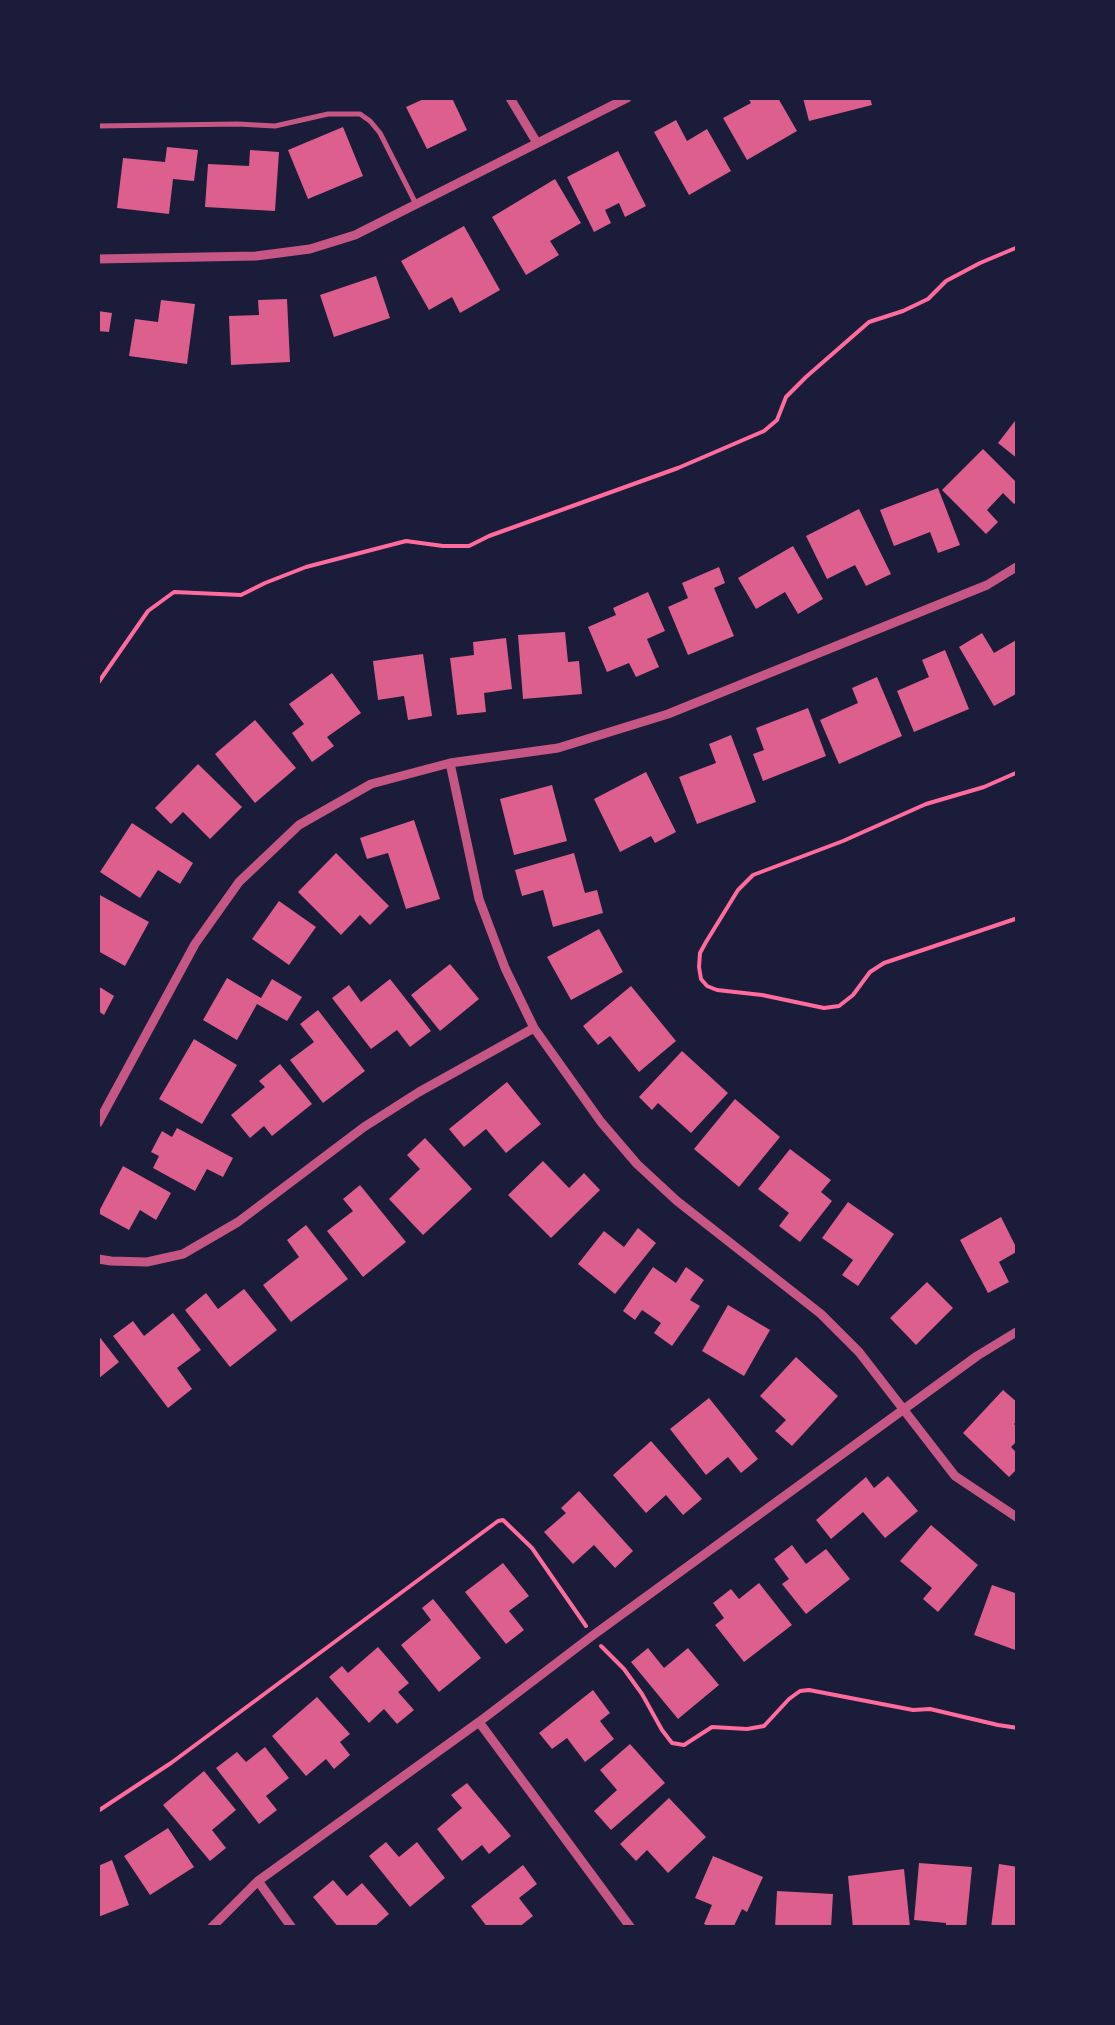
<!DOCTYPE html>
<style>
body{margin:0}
#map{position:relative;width:1115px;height:2025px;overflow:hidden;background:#1b1b3a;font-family:Cabin,sans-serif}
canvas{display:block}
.frame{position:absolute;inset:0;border:100px solid #1b1b3a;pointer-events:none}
</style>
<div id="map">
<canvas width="1115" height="2025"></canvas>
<div class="frame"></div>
</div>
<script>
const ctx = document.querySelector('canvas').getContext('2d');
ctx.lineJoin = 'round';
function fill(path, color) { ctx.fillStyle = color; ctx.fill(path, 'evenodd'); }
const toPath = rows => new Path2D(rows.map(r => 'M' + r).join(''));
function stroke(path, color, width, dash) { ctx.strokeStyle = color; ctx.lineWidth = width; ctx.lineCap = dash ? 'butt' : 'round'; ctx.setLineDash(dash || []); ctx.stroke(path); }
const building = toPath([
 [426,98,452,98,467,130,427,149,406,107],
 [748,98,778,98,797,131,747,160,723,118,751,103],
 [803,98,870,98,872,105,809,121],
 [676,120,687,141,707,129,731,171,689,195,654,132],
 [343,127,363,176,308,199,288,150],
 [167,147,198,150,194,181,173,179,169,214,117,208,123,158,165,162],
 [250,150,279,152,275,211,205,207,208,164,249,166],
 [618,151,646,206,625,217,619,203,605,210,611,223,594,232,567,177],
 [555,179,581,223,550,241,559,255,526,275,492,217],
 [464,226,500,290,460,313,452,297,429,310,401,261],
 [376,276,390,318,334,337,320,295],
 [287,299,290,362,231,365,229,316,259,315,258,300],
 [161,300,195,304,187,364,129,356,135,319,158,322],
 [98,311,112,313,109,332,98,331],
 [1018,417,1018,459,998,443],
 [983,449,1018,484,1018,501,1014,504,1003,493,987,510,998,522,986,534,942,490],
 [938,488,960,545,938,553,930,532,894,546,880,510],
 [859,509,891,574,866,586,855,565,827,579,806,536],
 [793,546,823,599,798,614,785,592,756,609,738,578],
 [719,567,725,583,714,588,734,636,688,655,668,607,688,598,682,583],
 [648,592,665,631,647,639,659,667,636,677,629,663,607,672,588,627,616,615,613,608],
 [565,632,568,662,579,661,582,694,523,699,518,635],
 [982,633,994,653,1018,639,1018,693,994,706,959,647],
 [506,638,512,689,484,693,486,712,457,715,450,658,474,655,473,642],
 [945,650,969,709,914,732,897,691,929,677,922,660],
 [423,654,432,716,408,720,404,696,378,700,373,661],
 [332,673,361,713,327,737,334,746,312,762,292,733,304,724,289,704],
 [877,677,902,736,839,764,820,720,858,703,852,688],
 [808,708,826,756,763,781,753,754,764,750,756,728],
 [255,720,296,768,255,803,215,754],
 [731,735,756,802,697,824,679,777,716,763,709,744],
 [198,764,242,807,210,839,183,812,171,824,155,808],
 [646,772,676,832,655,843,651,836,620,852,594,799],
 [552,785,567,841,514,855,500,799],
 [414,820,440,899,406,909,388,853,367,859,360,838],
 [132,823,193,863,180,884,158,870,140,898,100,872],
 [336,853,389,906,370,925,360,915,341,935,298,892],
 [574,853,585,893,597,890,603,913,553,927,543,890,522,896,515,870],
 [98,894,149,922,125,966,98,951],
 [279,901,316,927,289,965,252,939],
 [599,929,623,972,571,1000,547,957],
 [450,964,479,999,440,1031,411,995],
 [227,978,261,998,272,979,302,997,287,1021,257,1004,237,1040,203,1020],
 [390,979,431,1031,410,1047,397,1030,371,1049,332,998,349,985,361,1002],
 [98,986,114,996,104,1015,98,1011],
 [631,986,676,1041,639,1072,610,1036,598,1045,583,1026],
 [318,1010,365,1071,323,1103,290,1060,314,1042,300,1024],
 [194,1039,237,1065,202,1124,159,1099],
 [682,1051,728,1093,691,1133,658,1103,652,1110,639,1097],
 [280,1064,312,1104,272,1136,264,1126,250,1138,231,1115,265,1087,259,1081],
 [507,1082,541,1124,506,1153,486,1129,464,1147,449,1129],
 [735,1099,780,1137,739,1187,694,1149],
 [177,1128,233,1158,223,1177,207,1169,195,1191,153,1168,159,1156,151,1152,162,1131,172,1137],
 [425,1138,472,1189,423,1235,389,1199,420,1169,407,1155],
 [790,1149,831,1180,821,1192,832,1201,800,1242,779,1226,789,1213,758,1189],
 [543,1161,569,1188,584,1173,600,1190,551,1238,508,1195],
 [123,1166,171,1193,156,1220,140,1210,129,1230,98,1213],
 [360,1185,406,1242,363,1277,327,1231,353,1211,343,1199],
 [848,1202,894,1234,858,1286,842,1275,853,1260,822,1238],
 [1001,1217,1018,1251,999,1262,1009,1282,988,1293,960,1240],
 [306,1225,348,1279,291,1322,263,1285,299,1257,287,1240],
 [638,1228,656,1243,615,1294,578,1264,604,1231,624,1247],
 [653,1267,676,1283,686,1267,704,1280,690,1300,700,1306,672,1346,654,1333,661,1323,642,1310,635,1320,623,1311],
 [927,1282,953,1308,916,1345,890,1318],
 [244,1289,277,1330,230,1367,185,1310,206,1293,218,1309],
 [728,1305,770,1330,744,1376,702,1351],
 [173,1313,201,1350,177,1368,192,1389,168,1408,113,1336,133,1321,144,1336],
 [98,1335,119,1362,98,1379],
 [796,1357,838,1396,792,1446,775,1431,786,1420,760,1396],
 [1003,1390,1018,1403,1018,1420,1014,1424,1018,1428,1018,1440,1011,1447,1018,1454,1018,1468,1009,1477,963,1433],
 [709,1398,758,1459,741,1473,728,1457,706,1475,670,1429],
 [651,1441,702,1499,683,1515,666,1495,646,1513,613,1475],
 [888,1476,918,1511,885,1538,863,1512,831,1539,816,1520,866,1477,874,1488],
 [579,1491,633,1551,615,1568,594,1545,573,1564,544,1532,566,1513,561,1508],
 [931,1525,978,1565,938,1612,923,1599,932,1588,900,1561],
 [792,1545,806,1564,826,1549,850,1579,806,1614,782,1584,789,1579,774,1559],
 [503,1563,529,1596,509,1611,524,1630,506,1644,465,1592],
 [759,1583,792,1625,744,1662,715,1625,724,1618,713,1603,731,1589,739,1599],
 [992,1585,1018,1594,1018,1651,974,1635],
 [433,1599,481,1658,439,1692,401,1645,431,1620,422,1608],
 [378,1647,409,1683,398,1692,414,1710,397,1724,384,1709,369,1723,329,1677,342,1666,348,1673],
 [648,1648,664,1668,688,1648,719,1685,678,1719,631,1662],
 [593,1690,610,1713,600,1721,614,1739,585,1762,567,1738,552,1749,539,1733],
 [317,1697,350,1734,340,1742,350,1755,334,1769,326,1759,306,1776,272,1736],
 [630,1744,665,1783,611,1830,594,1811,617,1790,600,1770],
 [265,1747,289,1778,266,1796,277,1810,259,1824,216,1768,237,1752,246,1762],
 [204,1771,236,1810,212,1830,226,1848,210,1861,163,1805],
 [467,1783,511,1836,489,1854,482,1845,462,1861,437,1829,462,1808,451,1795],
 [669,1798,706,1837,668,1873,647,1850,636,1861,620,1844],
 [168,1828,194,1867,150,1895,124,1856],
 [386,1842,399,1857,417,1842,445,1878,410,1907,369,1856],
 [713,1856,763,1877,747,1912,742,1909,733,1928,713,1928,704,1924,712,1905,695,1898],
 [112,1860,129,1905,98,1917,98,1866],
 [919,1863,972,1867,966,1928,946,1928,946,1923,914,1920],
 [999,1864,1018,1867,1018,1928,991,1928],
 [523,1865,537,1884,519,1898,533,1916,518,1928,488,1928,471,1906],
 [904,1869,910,1927,853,1928,848,1876],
 [333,1880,347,1896,362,1883,389,1914,373,1928,339,1928,313,1897],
 [777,1891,833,1894,831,1928,775,1928]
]);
const path = toPath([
 [98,683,148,611,174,592,241,595,265,583,306,567,406,541,443,546,469,546,489,536,678,468,764,431,777,420,786,397,806,377,869,322,903,311,928,299,946,281,980,263,1018,247],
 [1018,772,984,787,926,804,843,841,753,875,738,890,706,942,700,953,699,967,701,979,707,986,717,990,762,995,824,1008,839,1006,853,995,870,972,884,963,1018,918],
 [601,1646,624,1669,642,1694,662,1730,672,1743,684,1745,712,1727,747,1729,764,1726,789,1699,800,1691,809,1690,913,1710,930,1709,998,1725,1018,1728],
 [98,1811,171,1763,498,1521,503,1520,532,1548,586,1626]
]);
const service = toPath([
 [98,126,237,124,275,126,328,114,360,114,370,121,380,133,416,204]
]);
const minor = toPath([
 [510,98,537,143],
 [98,259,256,256,310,249,355,235,627,98],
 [450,763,479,899,505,968,534,1028,601,1122,637,1164,677,1201,821,1314,859,1352,955,1476,1018,1518],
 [98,1123,195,944,239,882,299,825,371,784,450,763,558,748,668,714,987,585,1018,566],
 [98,1259,111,1261,147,1262,183,1254,238,1222,364,1127,419,1092,534,1028],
 [479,1722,631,1928],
 [258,1881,292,1928],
 [211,1928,258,1881,479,1722,592,1636,977,1356,1018,1331]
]);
fill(building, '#dd5f8e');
stroke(path, '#ff6b9d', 4);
stroke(service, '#c65784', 5);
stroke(minor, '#c65784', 9);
</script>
